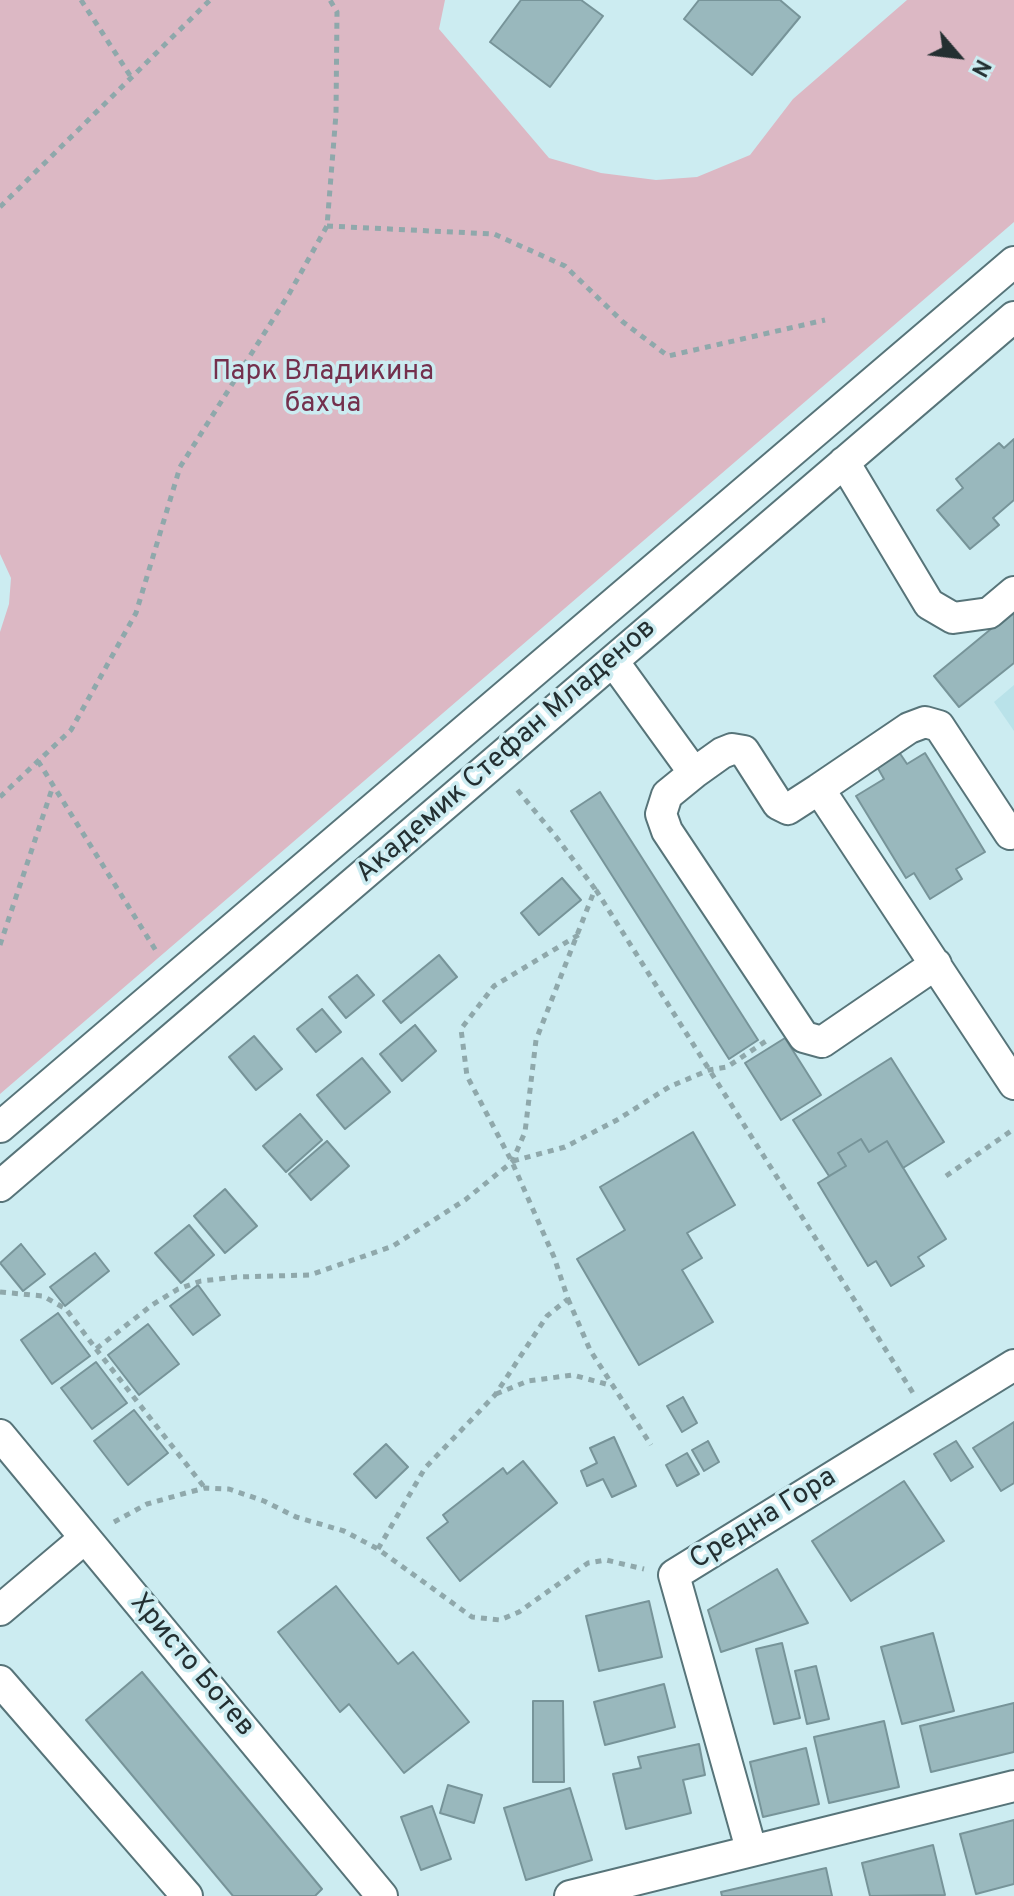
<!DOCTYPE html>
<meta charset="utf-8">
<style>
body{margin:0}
#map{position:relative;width:1014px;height:1896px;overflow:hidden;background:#ccecf1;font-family:Overpass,sans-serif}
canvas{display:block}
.north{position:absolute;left:918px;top:16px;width:80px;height:80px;-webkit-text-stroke:6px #ccecf1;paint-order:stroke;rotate:118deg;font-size:22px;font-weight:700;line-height:32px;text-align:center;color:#232f31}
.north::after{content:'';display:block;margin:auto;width:28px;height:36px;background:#232f31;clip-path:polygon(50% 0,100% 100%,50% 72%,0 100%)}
</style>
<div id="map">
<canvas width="1014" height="1896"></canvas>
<div class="north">N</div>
</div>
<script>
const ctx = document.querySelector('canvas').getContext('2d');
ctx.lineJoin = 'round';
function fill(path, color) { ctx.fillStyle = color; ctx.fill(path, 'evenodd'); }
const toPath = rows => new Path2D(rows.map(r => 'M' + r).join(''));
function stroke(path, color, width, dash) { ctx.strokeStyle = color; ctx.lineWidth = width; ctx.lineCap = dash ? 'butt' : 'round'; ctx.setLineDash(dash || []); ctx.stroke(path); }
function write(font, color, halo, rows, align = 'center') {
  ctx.font = font + ' Overpass,sans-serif'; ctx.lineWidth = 7; ctx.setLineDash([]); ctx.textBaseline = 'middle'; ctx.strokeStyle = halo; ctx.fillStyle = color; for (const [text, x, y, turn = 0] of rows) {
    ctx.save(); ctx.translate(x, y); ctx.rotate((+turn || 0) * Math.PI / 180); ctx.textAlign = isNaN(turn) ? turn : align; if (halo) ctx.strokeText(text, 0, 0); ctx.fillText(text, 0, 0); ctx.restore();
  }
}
const built = toPath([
 [1014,685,1014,731,994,702]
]);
const green = toPath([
 [0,0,445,0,439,29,549,158,601,173,656,180,697,177,750,155,793,99,907,0,1014,0,1014,222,0,1094,0,632,9,604,11,578,0,554]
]);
const building = toPath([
 [521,0,581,0,603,16,550,87,490,42,521,0],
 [699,0,780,0,800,17,752,75,684,19,699,0],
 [1014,439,1014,500,993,518,999,525,970,549,937,510,963,488,956,479,999,443,1004,448,1014,439],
 [1014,610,1014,663,959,707,934,676,1014,610],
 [899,752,907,764,925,753,985,852,956,869,962,879,930,899,914,873,906,878,856,796,884,779,876,765,899,752],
 [600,792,758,1040,729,1059,571,811,600,792],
 [562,878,581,900,539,935,521,913,562,878],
 [439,955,457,977,401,1023,383,1001,439,955],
 [357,975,374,995,346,1018,329,997,357,975],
 [322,1009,341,1032,316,1052,297,1029,322,1009],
 [415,1025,436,1051,402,1081,380,1054,415,1025],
 [254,1036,282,1069,256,1090,229,1057,254,1036],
 [785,1038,821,1095,781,1120,745,1063,785,1038],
 [362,1058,390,1092,345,1129,317,1095,362,1058],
 [891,1058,944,1142,903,1168,887,1141,869,1152,861,1139,838,1153,846,1166,829,1176,793,1120,891,1058],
 [300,1114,322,1140,286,1172,263,1146,300,1114],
 [693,1132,735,1205,687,1233,702,1258,682,1270,713,1322,639,1365,577,1259,625,1230,600,1187,693,1132],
 [861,1139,869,1152,887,1141,946,1239,918,1257,924,1266,891,1286,876,1261,868,1266,818,1183,846,1166,838,1153,861,1139],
 [327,1141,349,1166,311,1200,289,1174,327,1141],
 [225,1189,257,1226,225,1253,194,1216,225,1189],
 [189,1225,214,1255,181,1283,155,1253,189,1225],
 [21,1244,45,1274,23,1291,0,1263,21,1244],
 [95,1253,109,1271,65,1306,50,1287,95,1253],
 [198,1285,220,1315,193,1335,170,1306,198,1285],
 [58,1313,90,1356,52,1384,21,1340,58,1313],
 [148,1324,179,1364,139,1395,108,1355,148,1324],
 [96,1362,127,1403,92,1429,61,1388,96,1362],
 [683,1397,697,1423,682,1432,667,1406,683,1397],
 [134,1410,168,1453,128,1485,94,1441,134,1410],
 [1014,1422,1014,1483,1001,1491,973,1448,1014,1422],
 [614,1437,636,1486,612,1497,603,1479,587,1486,581,1471,597,1463,590,1448,614,1437],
 [708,1441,719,1462,704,1471,692,1450,708,1441],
 [956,1441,973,1467,951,1481,934,1454,956,1441],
 [386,1444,408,1467,376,1498,354,1474,386,1444],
 [687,1453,699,1474,677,1486,666,1465,687,1453],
 [523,1461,557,1503,460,1581,427,1538,448,1522,443,1515,503,1468,507,1474,523,1461],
 [904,1481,944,1541,851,1601,812,1541,904,1481],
 [777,1569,808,1623,721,1652,708,1610,777,1569],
 [336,1586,398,1664,413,1652,469,1722,404,1773,349,1704,340,1712,278,1632,336,1586],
 [649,1601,662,1657,599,1671,586,1616,649,1601],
 [933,1633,954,1711,902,1724,881,1647,933,1633],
 [782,1643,800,1718,774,1724,756,1649,782,1643],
 [816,1666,829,1719,807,1724,795,1671,816,1666],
 [142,1672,322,1889,315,1896,233,1896,86,1720,142,1672],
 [664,1684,675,1727,605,1745,594,1702,664,1684],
 [533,1701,563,1701,564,1782,533,1782,533,1701],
 [1014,1703,1014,1752,931,1772,920,1726,1014,1703],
 [884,1721,899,1787,829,1803,814,1737,884,1721],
 [699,1744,705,1775,683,1780,691,1813,626,1829,613,1774,641,1768,638,1757,699,1744],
 [806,1748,819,1804,763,1817,750,1762,806,1748],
 [448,1785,482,1795,474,1823,440,1813,448,1785],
 [570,1788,592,1860,526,1880,504,1808,570,1788],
 [432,1806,451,1859,421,1870,401,1817,432,1806],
 [1014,1820,1014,1884,976,1894,960,1834,1014,1820],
 [933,1845,945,1895,870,1896,862,1863,933,1845],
 [826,1868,832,1896,722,1896,721,1892,826,1868]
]);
const path = toPath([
 [81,0,131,77],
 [0,207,210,0],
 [327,226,494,234,565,266,623,322,668,356,825,320],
 [38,761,158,954],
 [0,797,71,730,136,613,180,467,289,294,327,226,336,114,337,12,330,0],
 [596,890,913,1393],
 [0,945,53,786],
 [513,1161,565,1147,617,1120,669,1087,709,1070,727,1067,769,1039],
 [946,1176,1014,1129],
 [0,1292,43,1296,66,1309,96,1349,152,1305,178,1289,201,1281,237,1277,310,1275,393,1246,465,1200,512,1162,525,1132,536,1040,595,889,557,838,515,787],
 [568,1299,590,1350,651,1445],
 [96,1349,205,1488],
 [496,1394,528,1381,573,1375,613,1386],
 [114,1522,147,1504,186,1493,205,1488,229,1489,264,1501,296,1517,344,1531,378,1549,472,1617,500,1620,519,1612,588,1563,606,1560,644,1569],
 [378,1549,425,1468,495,1395,547,1316,568,1299,554,1257,512,1162,467,1076,461,1029,494,986,580,934]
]);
const minor = toPath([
 [844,462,929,604,953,618,989,613,1014,592],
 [613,661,694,773,722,753,732,749,744,751,778,804,788,809,819,789,1014,1084],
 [694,773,667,795,661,814,667,831,804,1037,822,1042,936,964],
 [819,789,909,728,925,722,939,726,1010,834],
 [0,1127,1014,262],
 [0,1186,1014,317],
 [0,1435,382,1896],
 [0,1610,85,1538],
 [0,1681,187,1896],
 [751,1849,674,1575,1014,1365],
 [570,1896,1014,1786]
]);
const parkNames = [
 ["Парк Владикина",323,373],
 ["бахча",323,405]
];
const streetNames = [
 ["Академик Стефан Младенов",507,752,-41],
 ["Средна Гора",764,1520,-32],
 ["Христо Ботев",191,1666,50]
];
fill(built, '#b9e2e9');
fill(green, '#dcb8c4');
fill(building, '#99b8bd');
stroke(building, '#779499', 2);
stroke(minor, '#577479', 34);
stroke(path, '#8fa8ab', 5, [6, 6]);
stroke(minor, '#fff', 30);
write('28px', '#74304d', '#ccecf1', parkNames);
write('28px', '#232f31', '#ccecf1', streetNames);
</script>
